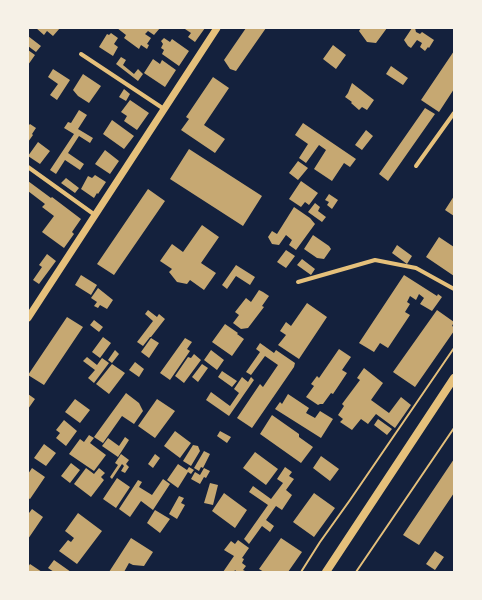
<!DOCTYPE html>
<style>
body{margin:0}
#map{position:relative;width:482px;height:600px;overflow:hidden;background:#14213d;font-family:"IBM Plex Sans",sans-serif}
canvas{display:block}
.frame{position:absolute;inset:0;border:29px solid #f6f1e7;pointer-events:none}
</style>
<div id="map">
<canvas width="482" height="600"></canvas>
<div class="frame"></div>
</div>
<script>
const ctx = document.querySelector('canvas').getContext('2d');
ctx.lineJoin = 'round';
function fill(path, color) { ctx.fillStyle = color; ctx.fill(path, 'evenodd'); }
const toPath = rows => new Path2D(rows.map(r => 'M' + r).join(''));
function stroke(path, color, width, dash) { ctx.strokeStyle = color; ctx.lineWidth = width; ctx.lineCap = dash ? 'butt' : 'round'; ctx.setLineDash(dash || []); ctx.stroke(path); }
const building = toPath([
 [36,28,60,28,53,36,47,31,44,35],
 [117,28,160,28,154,35,148,31,145,34,151,38,147,44,149,45,147,49,141,45,139,49,124,38,126,35],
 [186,28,205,28,195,42,188,37,191,33,185,29],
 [246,28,266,28,236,71,230,69,224,60],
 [361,28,387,28,376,43,367,42,359,31],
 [412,28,415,28,416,32,420,34,422,32,434,40,429,48,428,47,425,51,420,47,422,43,417,40,411,48,408,46,404,40],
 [111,33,118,38,114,44,118,47,113,56,99,47,107,34,109,35],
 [28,36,41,46,36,52,28,46],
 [164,38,170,42,172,39,189,51,179,66,162,54,164,50,161,48,163,44,161,41],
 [333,45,346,55,336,69,323,59],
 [28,50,35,55,28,65],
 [454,51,454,89,439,112,421,100],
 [121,57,126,60,123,65,134,74,138,69,143,74,138,81,116,64],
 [153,59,160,64,162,60,176,70,165,87,144,73],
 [391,66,408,78,403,85,386,74],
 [53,69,70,80,57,100,50,95,58,84,48,77],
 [83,74,101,86,89,103,78,96,73,90],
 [213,77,229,88,204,125,225,139,215,153,181,130,189,119,186,117],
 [352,83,374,100,367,110,362,107,359,110,351,103,352,102,345,97,348,93],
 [124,89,130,94,126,101,119,97],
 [130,100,149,113,137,130,124,121,127,116,121,112],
 [425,108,435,114,388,181,379,174],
 [79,110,87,115,78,129,93,138,90,143,79,136,68,153,84,164,80,170,65,160,56,174,50,170,74,134,64,128,68,122,71,123],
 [112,120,134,136,124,149,103,134],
 [303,123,356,159,350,167,344,163,332,181,314,169,326,150,319,145,306,163,299,158,308,144,295,135],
 [30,124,36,128,32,134,33,135,28,142,28,126],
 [366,130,373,136,362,150,355,145],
 [38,142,50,151,40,164,28,156],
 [189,149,262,196,243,226,170,179],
 [105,150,119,161,110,174,95,164],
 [298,161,308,168,298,180,289,173],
 [95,175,106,182,98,194,97,193,94,198,81,189,88,176,92,178],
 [66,178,79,188,75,193,61,183],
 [28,181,51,198,52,197,81,219,72,232,74,234,64,248,42,232,54,216,42,207,45,204,28,191],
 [301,181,318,193,309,205,305,202,301,207,289,199],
 [148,189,165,201,114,275,97,264],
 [329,194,338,200,332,209,327,205,329,202,325,200],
 [454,196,454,216,445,210],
 [315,203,320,207,318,211,326,217,322,222,308,212],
 [294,207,310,218,315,224,296,250,289,245,292,240,286,235,279,245,272,244,268,237,272,231,277,234],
 [202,225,219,237,201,263,216,273,204,290,190,280,187,284,177,282,169,272,172,269,160,261,172,244,183,252],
 [313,235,329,246,331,249,324,259,317,258,304,249],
 [439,237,454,247,454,276,426,257],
 [397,245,412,256,407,264,392,253],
 [286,250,295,256,286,268,277,262],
 [47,254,56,261,39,284,33,280,42,267,39,265],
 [302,259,315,269,311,275,297,265],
 [236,265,255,277,250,285,236,276,227,289,222,285],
 [81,275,97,285,91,295,75,285],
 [404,275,437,296,438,294,442,297,432,311,420,304,424,298,419,294,416,300,410,296,407,302,410,304,405,312,410,315,388,348,380,343,374,352,359,343],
 [98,288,113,300,107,309,100,305,98,308,94,306,97,302,91,298],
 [259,290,263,292,269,296,262,306,264,307,248,328,241,329,233,323,239,315,235,312,246,298,251,302],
 [307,303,327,317,299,359,278,345,286,335,280,331,286,322,291,326],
 [148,310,157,317,159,314,165,319,151,337,150,337,143,346,137,342,153,321,145,314],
 [437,310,454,322,452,326,454,327,454,331,415,387,393,372],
 [67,317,83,327,44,385,28,375],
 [94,320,103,327,99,332,90,325],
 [225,324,238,333,237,334,244,339,232,356,212,342],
 [103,337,111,343,100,358,92,352],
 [151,338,159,343,149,358,141,352],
 [185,338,192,342,187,349,190,351,170,380,160,373],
 [260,343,274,353,276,350,295,363,294,367,252,428,237,418,260,384,263,387,278,365,265,356,251,375,246,372,260,352,256,349],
 [339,349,351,357,342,370,347,373,333,394,331,393,323,404,320,404,318,405,306,397,314,386,311,384,317,376,319,378],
 [115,350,119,354,112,363,108,360],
 [211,350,224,360,217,370,204,360],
 [194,354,201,360,184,383,175,376,188,357,191,358],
 [87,357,97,365,102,358,109,363,94,383,88,378,95,370,83,361],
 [135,362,144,369,139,377,129,370],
 [112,364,125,373,109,394,96,384],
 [202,364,208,368,198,382,192,377],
 [364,368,383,383,371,400,389,413,401,397,411,405,395,428,376,414,368,424,361,419,352,430,340,422,343,419,338,415,344,406,342,404,360,380,357,378],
 [222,371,237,381,232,387,218,377],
 [242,377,248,382,251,377,254,380,229,416,206,400,211,392,230,406,239,393,234,389],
 [126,393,139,403,143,411,134,424,122,416,103,443,94,437],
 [28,394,35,399,28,409],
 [288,394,309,408,306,413,315,418,320,411,333,419,321,438,275,409,280,402,282,404],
 [75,399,90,410,80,423,65,412],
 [157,399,175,411,155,438,138,426],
 [272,415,299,434,299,437,313,447,301,463,260,434],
 [378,419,392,429,387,435,374,425],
 [64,420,77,431,66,446,56,438,60,433,56,430],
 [175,431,191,443,180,458,164,446],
 [220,431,231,437,227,443,217,436],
 [89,435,94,438,90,443,106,455,94,471,69,454,80,439,84,442],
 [125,437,129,440,118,457,102,446,108,438,119,446],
 [44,444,56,453,46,466,34,458],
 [193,445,198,446,200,451,191,466,183,461],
 [204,451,210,454,203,468,201,467,199,471,194,468],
 [255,452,278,469,266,485,243,468],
 [121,454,129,460,126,464,129,467,125,473,121,471,124,466,122,464,112,479,110,477,118,465,115,463],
 [155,454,160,458,153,468,148,464],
 [321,456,339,469,330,481,313,468],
 [454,459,454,493,419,545,403,535],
 [71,463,80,470,70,483,61,476],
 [178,464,187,470,189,467,194,470,191,474,188,472,178,488,167,480],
 [285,467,292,472,289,476,294,479,286,490,292,495,282,510,276,506,266,520,274,526,270,532,262,526,249,544,244,539,268,505,249,492,253,486,271,499,283,483,277,479],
 [32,468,45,477,30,499,28,498,28,474],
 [86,468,94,474,99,468,105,473,101,477,104,480,91,497,74,484],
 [204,468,210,471,206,478,204,477,200,484,191,479,195,472,200,475],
 [117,478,130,487,116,508,103,499],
 [163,479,170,484,153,510,141,501,130,517,119,509,138,480,142,482,139,487,152,495],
 [210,483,218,485,213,505,204,503],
 [224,493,247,510,235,528,212,511],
 [314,493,335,508,314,537,293,522],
 [179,496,184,498,181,503,185,505,177,519,169,514],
 [32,509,43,517,28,539,28,511,29,513],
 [155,510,170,519,160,533,147,523],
 [78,513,102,531,77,564,59,551,68,540,71,542,74,538,65,531],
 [131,538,153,552,144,566,133,565,129,563,124,572,109,572],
 [281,538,302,552,288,572,264,572,259,569],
 [238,540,249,548,242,558,244,559,242,563,246,566,243,570,245,571,244,572,237,572,235,570,234,572,223,572,234,556,224,550,231,541,235,544],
 [435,551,444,557,435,570,426,564],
 [54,560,71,572,54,572,48,568],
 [30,564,42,572,28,572,28,567]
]);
const path = toPath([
 [301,572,320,542,350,500,454,348],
 [356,572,454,428]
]);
const minor = toPath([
 [81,54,164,109],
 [416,166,454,113],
 [28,167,95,215],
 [298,282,375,260,416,268,454,289]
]);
const tertiary = toPath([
 [28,318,217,28]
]);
const primary = toPath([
 [326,572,454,378]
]);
fill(building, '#c6a872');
stroke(path, '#e5c07b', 2);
stroke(minor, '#e5c07b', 4);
stroke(tertiary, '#e5c07b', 7);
stroke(primary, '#e5c07b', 8);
</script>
